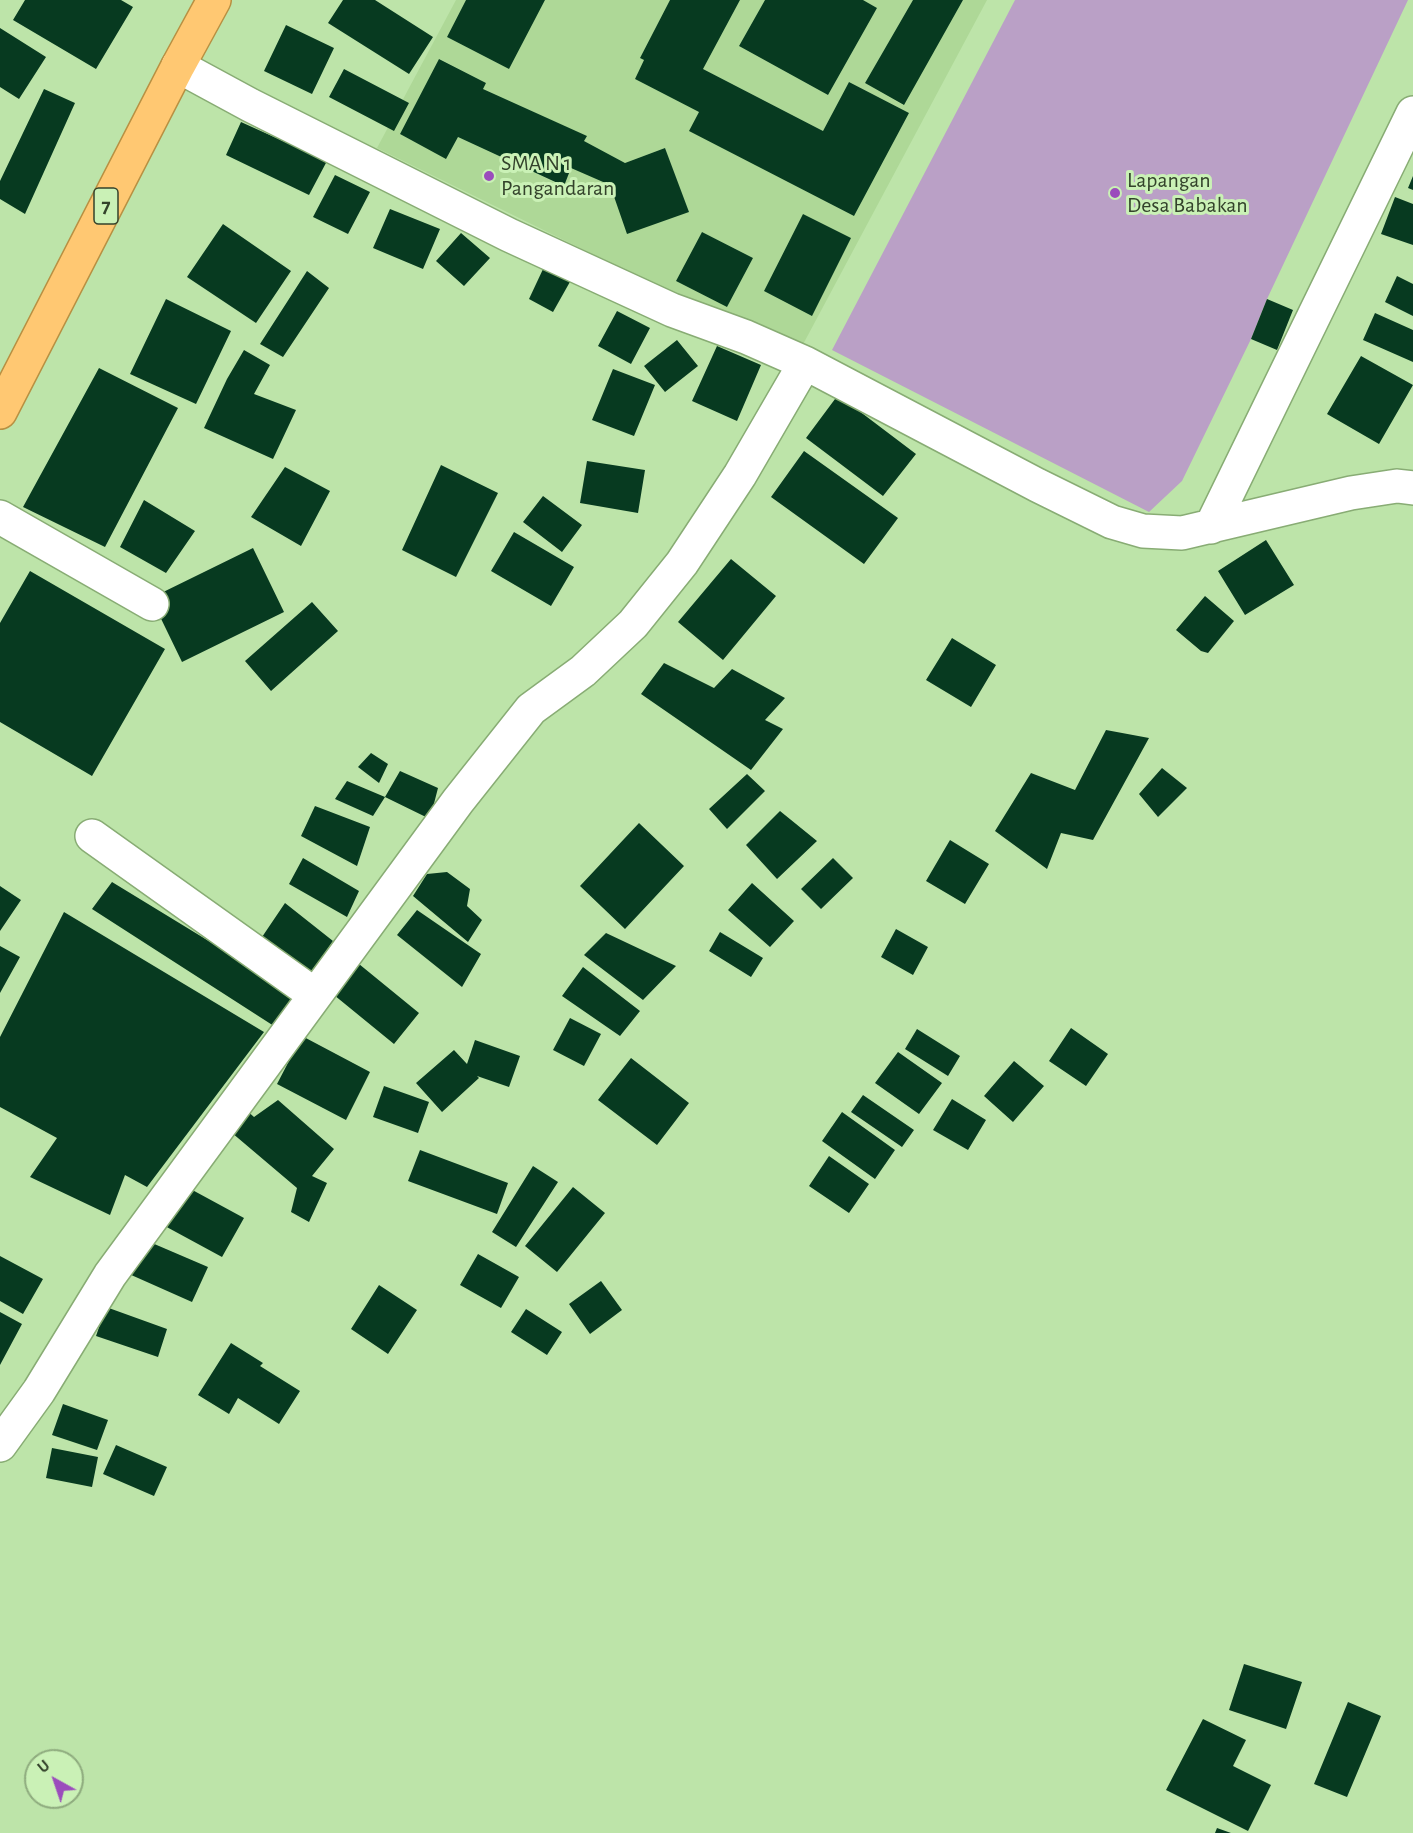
<!DOCTYPE html>
<style>
body{margin:0}
#map{position:relative;width:1413px;height:1833px;overflow:hidden;background:#bde4a9;font-family:"Alegreya Sans",sans-serif}
canvas{display:block}
.north{position:absolute;left:24px;top:1749px;width:60px;height:60px;box-sizing:border-box;background:#caf1b6;border:2px solid #8eab7e;border-radius:50%;rotate:320deg;font-size:16px;font-weight:700;line-height:24px;text-align:center;color:#33422b}
.north::after{content:'';display:block;margin:auto;width:21px;height:27px;background:#9b4cbc;clip-path:polygon(50% 0,100% 100%,50% 72%,0 100%)}
</style>
<div id="map">
<canvas width="1413" height="1833"></canvas>
<div class="north">U</div>
</div>
<script>
const ctx = document.querySelector('canvas').getContext('2d');
ctx.lineJoin = 'round';
function fill(path, color) { ctx.fillStyle = color; ctx.fill(path, 'evenodd'); }
const toPath = rows => new Path2D(rows.map(r => 'M' + r).join(''));
function stroke(path, color, width, dash) { ctx.strokeStyle = color; ctx.lineWidth = width; ctx.lineCap = dash ? 'butt' : 'round'; ctx.setLineDash(dash || []); ctx.stroke(path); }
function write(font, color, halo, rows, align = 'center') {
  ctx.font = font + ' "Alegreya Sans",sans-serif'; ctx.lineWidth = 6; ctx.setLineDash([]); ctx.textBaseline = 'middle'; ctx.strokeStyle = halo; ctx.fillStyle = color; for (const [text, x, y, turn = 0] of rows) {
    ctx.save(); ctx.translate(x, y); ctx.rotate((+turn || 0) * Math.PI / 180); ctx.textAlign = isNaN(turn) ? turn : align; if (halo) ctx.strokeText(text, 0, 0); ctx.fillText(text, 0, 0); ctx.restore();
  }
}
const built = toPath([
 [456,0,466,0,447,37,509,69,545,0,670,0,640,58,644,60,635,79,699,112,690,131,854,216,909,113,849,82,823,131,703,69,740,0,765,0,739,46,828,95,877,8,863,0,913,0,865,83,903,105,963,0,987,0,800,350,643,279,377,148],
 [440,59,486,83,483,89,586,136,584,141,625,163,665,148,688,212,571,168,563,186,458,137,446,158,400,134],
 [803,214,851,238,764,291],
 [702,232,753,258,727,307,676,281]
]);
const green = toPath([
 [1015,0,1408,0,1267,299,1251,339,1182,481,1149,512,832,350]
]);
const building = toPath([
 [25,0,121,0,133,7,96,69,13,20],
 [343,0,375,0,433,37,409,74,328,23],
 [466,0,545,0,509,69,447,37],
 [670,0,740,0,703,69,823,131,849,82,909,113,854,216,689,131,699,112,635,79,644,60,640,58],
 [765,0,863,0,877,8,828,95,739,46],
 [913,0,963,0,904,105,865,83],
 [286,25,334,48,312,94,264,71],
 [0,28,46,57,19,99,0,87],
 [439,59,486,83,483,89,587,136,584,141,625,163,665,148,689,212,627,234,610,185,571,168,564,186,458,137,446,159,400,134],
 [344,69,409,103,394,131,329,97],
 [44,89,75,103,25,214,0,199,0,181],
 [241,122,327,161,309,195,226,155],
 [335,175,370,192,348,234,313,217],
 [1413,176,1413,190,1408,188],
 [1395,197,1413,204,1413,245,1381,234],
 [390,209,440,229,423,269,373,248],
 [803,214,851,238,812,316,764,291],
 [223,224,291,271,256,323,187,277],
 [702,232,753,258,727,307,676,281],
 [461,233,490,258,464,286,436,261],
 [544,267,571,280,553,312,529,299],
 [307,271,329,288,283,357,260,344],
 [1397,276,1413,284,1413,316,1385,302],
 [166,299,231,331,196,404,130,374],
 [1267,299,1293,310,1277,350,1251,339],
 [617,311,650,328,631,364,598,346],
 [1375,313,1413,330,1413,362,1363,340],
 [677,340,698,366,665,392,644,366],
 [717,346,761,365,737,421,692,401],
 [244,350,270,365,254,394,296,410,273,459,204,428,227,379],
 [1361,356,1413,385,1379,444,1327,414],
 [99,368,178,408,105,547,23,507],
 [613,369,655,385,634,436,592,420],
 [838,395,916,454,883,496,806,438],
 [804,451,898,518,864,564,771,497],
 [587,461,645,470,638,513,580,503],
 [441,465,498,493,456,577,402,550],
 [285,467,330,491,301,546,251,517],
 [543,496,582,525,562,552,523,522],
 [144,500,195,531,166,573,120,547],
 [514,532,574,567,551,606,491,571],
 [1266,540,1294,585,1245,615,1218,571],
 [253,548,284,612,182,662,151,598],
 [731,559,776,596,723,660,678,622],
 [30,571,165,649,92,776,0,722,0,623],
 [1205,596,1234,621,1208,653,1201,651,1176,630],
 [312,602,338,631,271,691,245,661],
 [952,638,996,665,971,707,926,680],
 [664,663,714,688,732,669,785,698,765,720,783,729,751,770,641,694],
 [1106,730,1149,738,1093,840,1061,833,1047,869,995,831,1031,773,1075,790],
 [371,753,388,764,379,783,358,767],
 [1162,768,1187,788,1158,817,1139,794],
 [400,771,438,788,430,819,385,797],
 [747,774,765,791,727,829,709,809],
 [347,781,385,797,373,816,335,799],
 [315,806,370,827,357,866,301,836],
 [780,811,817,841,777,879,746,845],
 [639,823,684,866,625,929,580,886],
 [950,840,989,864,965,904,926,881],
 [303,858,359,891,347,917,289,884],
 [833,858,853,878,821,909,801,889],
 [447,872,470,889,467,906,482,920,468,942,413,896,427,874],
 [112,882,294,993,277,1028,92,909],
 [752,883,794,921,770,947,728,910],
 [0,886,21,900,0,931],
 [285,903,333,941,308,978,260,940],
 [417,910,481,954,462,987,397,935],
 [64,912,264,1032,147,1187,125,1175,110,1215,30,1177,57,1138,0,1107,0,1037],
 [896,929,928,947,913,975,881,957],
 [720,932,763,958,751,977,709,951],
 [606,933,676,966,643,1000,584,955],
 [0,946,20,957,0,993],
 [359,964,419,1013,394,1044,334,995],
 [583,967,640,1011,620,1036,562,996],
 [570,1018,601,1034,584,1066,553,1050],
 [1071,1028,1108,1054,1086,1086,1049,1061],
 [917,1029,960,1056,948,1076,905,1049],
 [302,1036,370,1072,346,1120,277,1084],
 [475,1040,520,1056,509,1087,477,1076,479,1078,442,1112,416,1083,454,1050,467,1064],
 [898,1052,942,1083,919,1114,875,1083],
 [631,1058,689,1103,657,1145,598,1100],
 [1014,1061,1044,1086,1013,1122,984,1096],
 [384,1086,429,1102,418,1133,373,1117],
 [863,1095,914,1130,902,1147,851,1112],
 [952,1099,986,1120,968,1150,933,1130],
 [278,1100,334,1149,312,1176,327,1183,309,1222,291,1212,297,1188,225,1127,245,1109,254,1117],
 [842,1112,895,1150,875,1179,822,1141],
 [420,1150,508,1183,497,1214,408,1181],
 [829,1156,869,1184,849,1213,809,1186],
 [533,1166,558,1182,516,1247,492,1232],
 [185,1186,244,1218,222,1257,163,1225],
 [573,1187,605,1213,557,1272,525,1246],
 [145,1240,208,1267,192,1302,129,1274],
 [478,1254,519,1277,501,1308,460,1285],
 [0,1256,43,1279,23,1314,0,1301],
 [601,1281,622,1310,590,1334,569,1304],
 [379,1285,417,1310,388,1354,351,1329],
 [106,1307,167,1329,158,1357,96,1336],
 [526,1309,562,1332,547,1355,511,1332],
 [0,1312,22,1324,0,1365],
 [231,1343,263,1363,260,1366,300,1391,279,1424,238,1398,229,1414,198,1395],
 [63,1404,108,1420,97,1450,52,1435],
 [116,1445,167,1467,154,1496,103,1474],
 [52,1448,98,1457,92,1487,46,1478],
 [1244,1664,1302,1682,1286,1729,1229,1710],
 [1348,1702,1381,1716,1347,1797,1314,1784],
 [1203,1719,1246,1740,1233,1766,1271,1785,1248,1831,1166,1790],
 [1217,1828,1231,1833,1215,1833]
]);
const minor = toPath([
 [178,66,250,105,509,235,672,310,746,337,805,363,1037,485,1112,522,1143,531,1182,533,1351,493,1397,486,1413,488],
 [0,517,152,604],
 [1211,527,1413,113],
 [92,836,315,995],
 [0,1445,39,1391,110,1275,458,801,531,709,583,671,633,624,682,563,740,475,805,363]
]);
const trunk = toPath([
 [0,412,178,66,214,0]
]);
const markers = [
 [489,176,6,"#9b4cbc"],
 [1115,193,6,"#9b4cbc"]
];
const shields = [
 [106,206,24]
];
const shieldNames = [
 ["7",106,206]
];
const poiNames = [
 ["SMA N 1",501,163],
 ["Pangandaran",501,188],
 ["Lapangan",1127,180],
 ["Desa Babakan",1127,205]
];
fill(built, '#aed897');
fill(green, '#baa0c6');
fill(building, '#073a20');
stroke(minor, '#88ac74', 36);
stroke(trunk, '#b89042', 36);
stroke(minor, '#fff', 33);
stroke(trunk, '#ffc872', 33);
for (const [x, y, r, color] of markers) { const dot = new Path2D(); dot.arc(x, y, r, 0, 2 * Math.PI); ctx.fillStyle = color; ctx.fill(dot); stroke(dot, '#caf1b6', 2); }
for (const [x, y, w] of shields) { const box = new Path2D(); box.roundRect(x - w / 2, y - 18, w, 36, 4.5); ctx.fillStyle = '#caf1b6'; ctx.fill(box); stroke(box, '#33422b', 1.5); }
write('bold 21px', '#33422b', null, shieldNames);
write('22px', '#33422b', '#caf1b6', poiNames, 'left');
</script>
